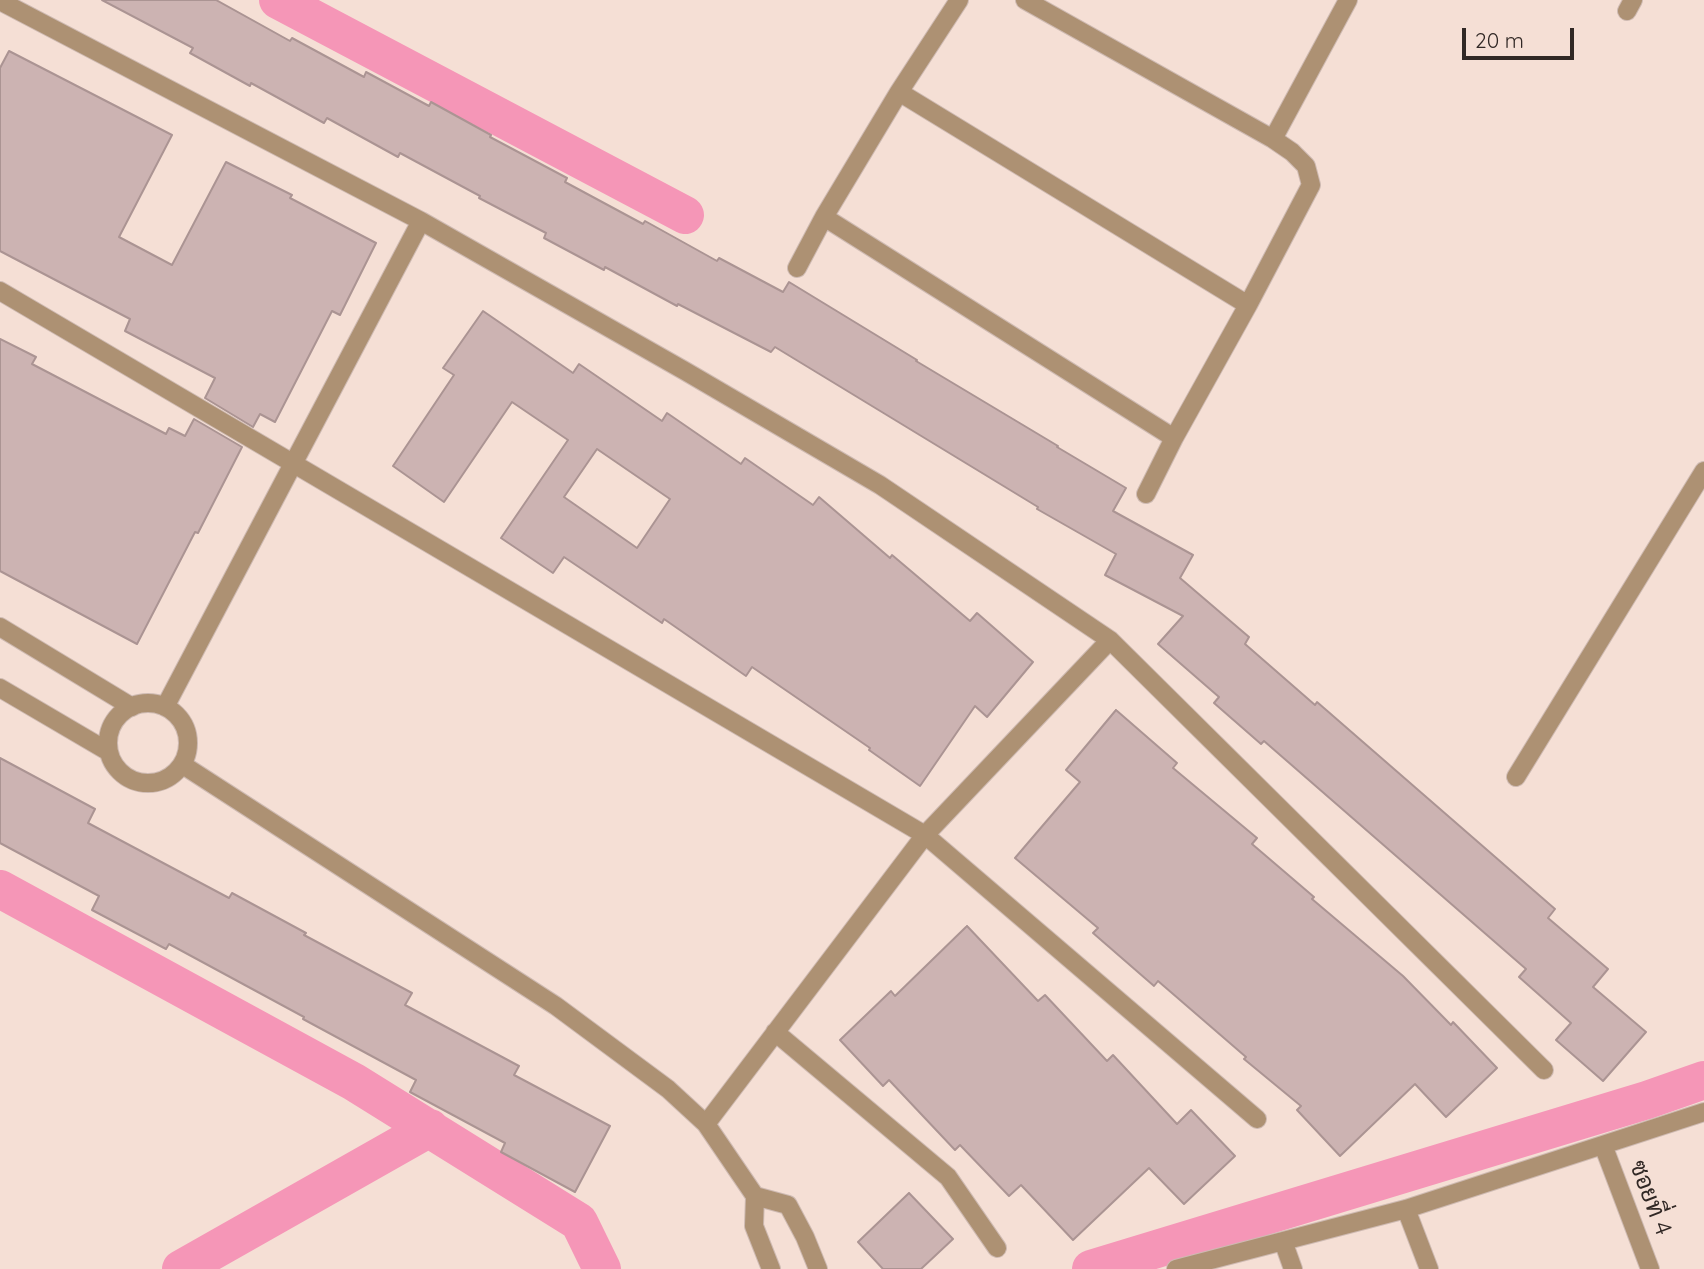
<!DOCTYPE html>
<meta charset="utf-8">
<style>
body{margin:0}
#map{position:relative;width:1704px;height:1269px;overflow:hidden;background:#f5dfd5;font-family:Quicksand,sans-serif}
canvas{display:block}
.scale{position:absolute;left:1462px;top:28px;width:112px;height:32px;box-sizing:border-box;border:4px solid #312825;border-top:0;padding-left:9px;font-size:21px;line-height:24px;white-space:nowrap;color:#312825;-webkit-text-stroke:5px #f5dfd5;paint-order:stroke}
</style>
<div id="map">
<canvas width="1704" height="1269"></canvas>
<div class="scale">20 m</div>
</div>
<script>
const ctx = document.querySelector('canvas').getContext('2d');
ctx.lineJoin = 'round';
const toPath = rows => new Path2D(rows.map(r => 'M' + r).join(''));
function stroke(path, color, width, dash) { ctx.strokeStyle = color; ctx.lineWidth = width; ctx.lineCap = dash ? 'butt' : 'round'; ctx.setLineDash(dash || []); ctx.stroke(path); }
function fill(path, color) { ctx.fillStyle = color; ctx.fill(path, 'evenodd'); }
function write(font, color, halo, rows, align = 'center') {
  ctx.font = font + ' Quicksand,Sarabun,sans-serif'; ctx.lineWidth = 5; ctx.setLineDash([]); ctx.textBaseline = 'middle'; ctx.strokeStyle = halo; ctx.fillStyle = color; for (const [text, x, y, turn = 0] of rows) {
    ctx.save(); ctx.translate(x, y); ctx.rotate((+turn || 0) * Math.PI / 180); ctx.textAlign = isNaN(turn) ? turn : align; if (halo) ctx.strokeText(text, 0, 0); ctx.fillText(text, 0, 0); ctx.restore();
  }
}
const canal = toPath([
 [278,0,685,215],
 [0,889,354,1082,579,1222,602,1269],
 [181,1269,430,1128],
 [1091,1269,1647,1100,1704,1080]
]);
const building = toPath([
 [102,0,216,0,290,41,292,38,364,77,366,72,429,106,431,102,491,135,490,137,567,178,565,182,643,224,645,221,717,261,719,258,783,292,789,282,917,360,916,361,1058,446,1057,447,1126,488,1113,511,1193,555,1180,578,1249,637,1245,644,1315,705,1317,702,1555,909,1548,918,1608,969,1593,987,1646,1032,1603,1081,1556,1040,1571,1023,1519,977,1526,969,1264,741,1261,744,1214,703,1219,697,1158,644,1183,616,1105,575,1116,554,1037,509,1038,507,775,347,771,352,678,304,677,306,605,267,604,270,544,238,546,233,479,198,480,196,400,153,398,157,327,118,324,123,251,83,250,86,190,53,193,48,102,0],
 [9,51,172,135,119,237,172,265,226,162,292,195,290,198,376,243,340,315,332,311,275,422,260,414,253,427,205,398,215,378,125,331,130,319,0,251,0,68,9,51],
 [483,311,573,373,579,364,662,421,667,413,741,464,745,458,813,505,819,497,890,558,892,555,970,621,977,613,1033,662,987,717,975,706,920,786,869,750,870,748,752,667,746,676,664,619,662,623,564,557,553,573,501,538,568,440,512,402,444,502,393,466,454,375,443,368,483,311],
 [597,449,670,499,637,548,564,497,597,449],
 [0,339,36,357,32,364,166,434,169,428,185,436,194,419,242,447,198,533,195,532,137,644,0,571,0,339],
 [1116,710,1177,763,1173,768,1257,838,1252,844,1314,897,1312,899,1403,976,1451,1025,1453,1022,1497,1068,1446,1117,1415,1084,1340,1156,1297,1110,1301,1106,1244,1059,1246,1057,1158,981,1154,986,1093,933,1098,928,1015,858,1080,782,1066,770,1116,710],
 [0,758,95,809,88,823,229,898,232,893,306,933,304,935,412,993,405,1005,519,1066,514,1075,610,1126,575,1192,501,1152,505,1143,410,1092,416,1080,303,1019,304,1017,169,944,166,949,92,910,99,896,0,843,0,758],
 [967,926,1038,1001,1045,995,1107,1061,1113,1055,1177,1124,1191,1110,1235,1156,1184,1204,1149,1168,1073,1240,1021,1185,1009,1196,960,1145,955,1150,889,1080,883,1086,840,1040,891,991,895,996,967,926],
 [909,1193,953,1239,921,1269,883,1269,858,1242,909,1193]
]);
const street = toPath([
 [1025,0,1273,139,1292,152,1306,166,1311,185,1248,305,1174,438,1146,494],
 [0,1,421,221,685,371,880,485,1110,640,1544,1070],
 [1627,11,1633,0],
 [899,92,1248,305],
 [1273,139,1348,0],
 [824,217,1174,438],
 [797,268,824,217,899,92,959,0],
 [0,291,925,835,1257,1119],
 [0,627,132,707],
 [0,688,109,752],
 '108 743a40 40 0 1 1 80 0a40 40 0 1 1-80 0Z',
 [165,707,421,221],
 [183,765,556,1006,668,1089,706,1124,755,1196,754,1226,771,1269],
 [1516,777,1704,471],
 [775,1032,948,1177,997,1248],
 [706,1124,925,835,1110,640],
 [1603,1145,1650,1269],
 [755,1196,788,1205,805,1237,818,1269],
 [1406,1209,1429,1269],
 [1283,1241,1293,1269],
 [1176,1269,1406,1209,1704,1112]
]);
const streetNames = [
 ["ซอยที่ 4",1650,1198,69]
];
stroke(canal, '#f596b7', 38);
fill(building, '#ccb3b2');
stroke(building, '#ab9493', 2);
stroke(street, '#cebab2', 20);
stroke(street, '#ad9173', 18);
write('24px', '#312825', '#f5dfd5', streetNames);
</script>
